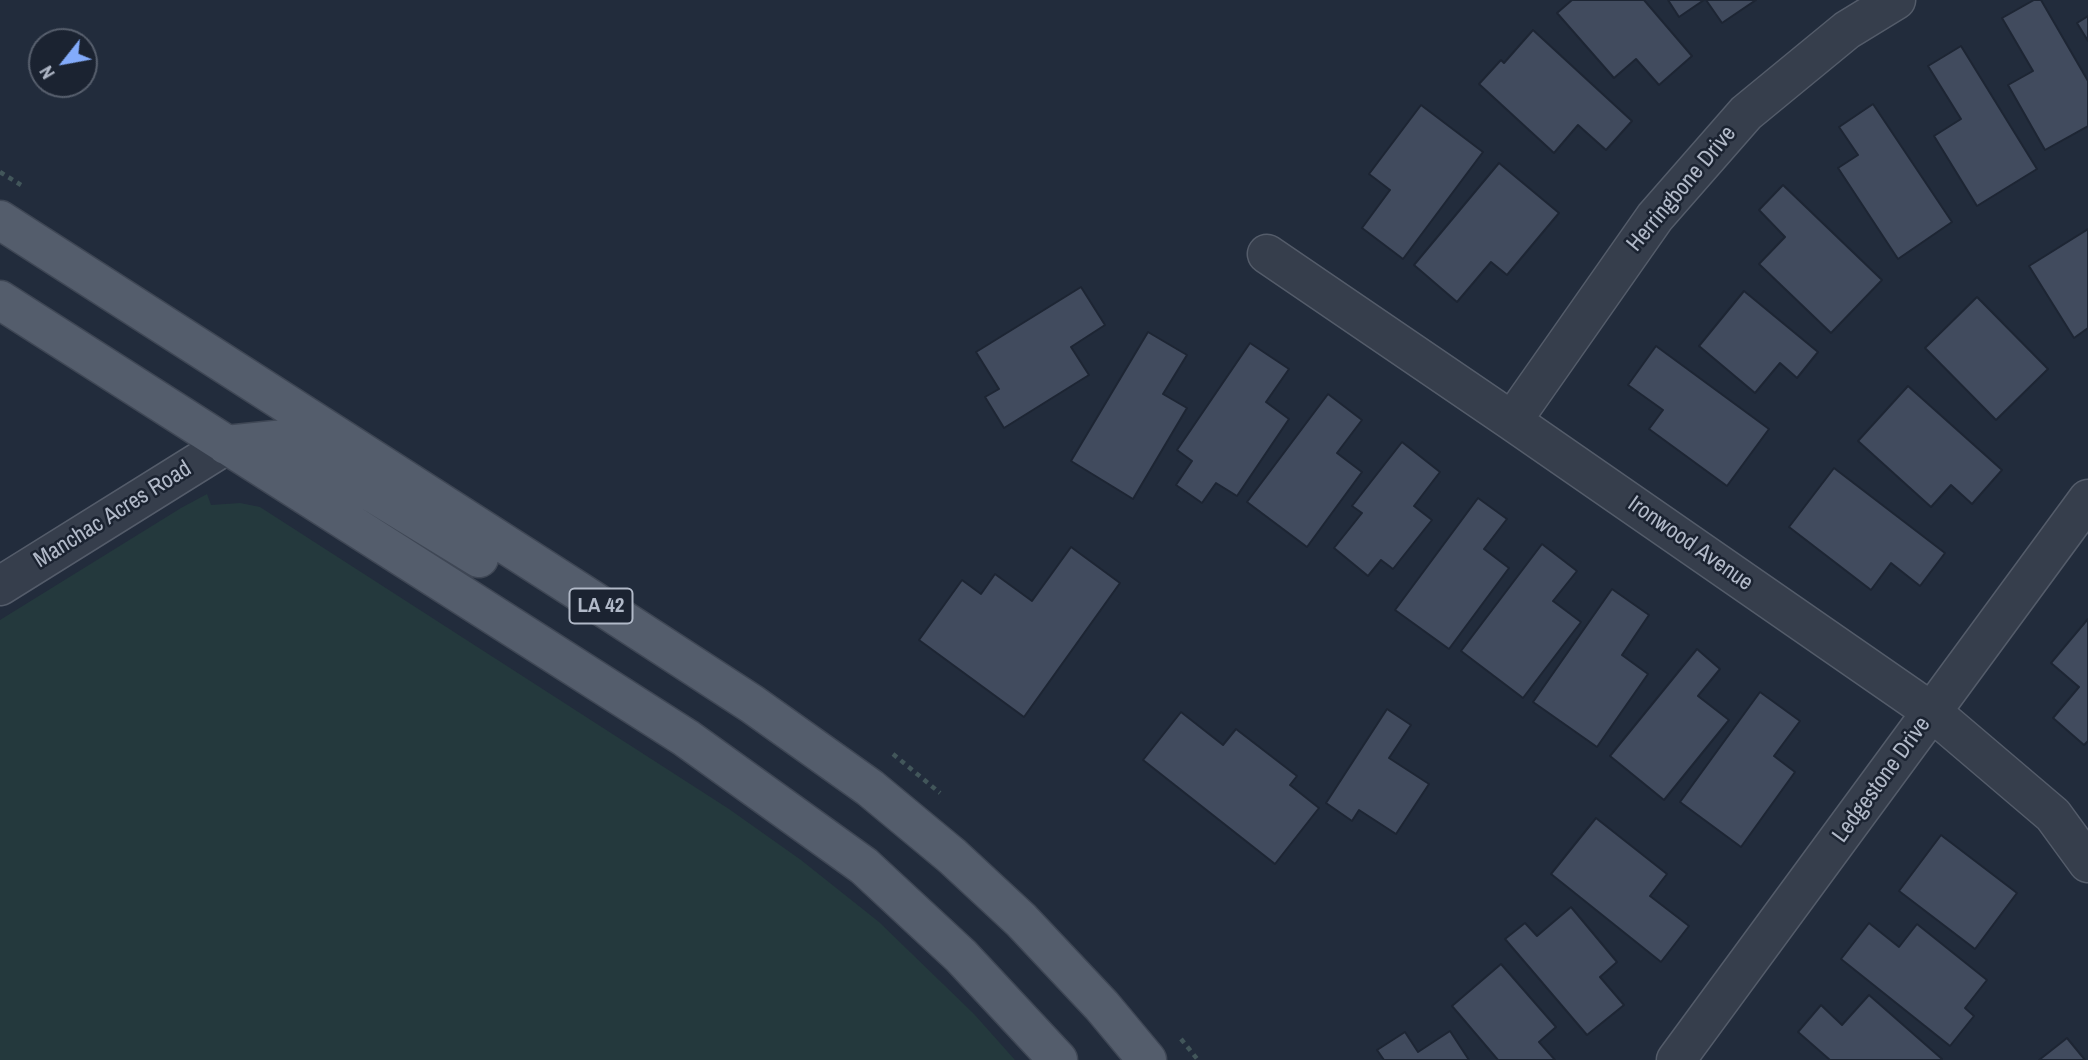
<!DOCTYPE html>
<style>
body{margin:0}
#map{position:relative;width:2088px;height:1060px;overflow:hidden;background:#222c3c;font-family:"Archivo Narrow",sans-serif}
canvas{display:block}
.north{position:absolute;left:28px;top:28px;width:70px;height:70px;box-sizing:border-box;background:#1b2331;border:2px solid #575f6d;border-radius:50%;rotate:239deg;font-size:19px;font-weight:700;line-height:28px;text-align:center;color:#b1b9c8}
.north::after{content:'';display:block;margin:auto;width:24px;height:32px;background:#83abfb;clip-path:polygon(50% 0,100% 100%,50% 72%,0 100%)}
</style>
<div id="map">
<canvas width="2088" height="1060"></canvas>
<div class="north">N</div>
</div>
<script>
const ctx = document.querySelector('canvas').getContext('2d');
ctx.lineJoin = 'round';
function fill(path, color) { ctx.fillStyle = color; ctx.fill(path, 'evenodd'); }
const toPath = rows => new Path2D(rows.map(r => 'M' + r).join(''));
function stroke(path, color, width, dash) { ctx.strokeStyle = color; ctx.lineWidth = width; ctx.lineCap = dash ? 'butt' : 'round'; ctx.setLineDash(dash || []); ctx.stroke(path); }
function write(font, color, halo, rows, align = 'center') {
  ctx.font = font + ' "Archivo Narrow",sans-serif'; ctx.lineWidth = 5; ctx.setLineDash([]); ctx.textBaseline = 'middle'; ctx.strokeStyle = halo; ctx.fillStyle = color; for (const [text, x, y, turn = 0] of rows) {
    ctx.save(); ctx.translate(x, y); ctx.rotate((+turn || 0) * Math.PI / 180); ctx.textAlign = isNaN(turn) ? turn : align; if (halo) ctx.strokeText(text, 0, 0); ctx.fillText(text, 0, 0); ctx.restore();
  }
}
const green = toPath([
 [207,494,211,505,240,503,260,507,729,809,801,860,879,922,974,1014,1015,1060,0,1060,0,620,181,508]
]);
const building = toPath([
 [1572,0,1644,0,1692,56,1659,85,1636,59,1614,78,1557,13,1572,0],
 [1668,0,1704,0,1679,17,1668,0],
 [1706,0,1756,0,1722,23,1706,0],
 [2034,0,2041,0,2088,81,2088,126,2045,150,2008,85,2033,71,2002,18,2034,0],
 [2088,16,2088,41,2077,23,2088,16],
 [1533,30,1632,121,1606,150,1578,125,1554,153,1479,84,1501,60,1504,63,1533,30],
 [1961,46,2037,169,1977,206,1934,136,1961,119,1928,66,1961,46],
 [1873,104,1952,222,1898,259,1838,168,1858,155,1839,127,1873,104],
 [1421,105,1483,152,1403,259,1362,228,1390,190,1369,174,1421,105],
 [1499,163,1559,213,1507,275,1491,262,1457,302,1414,265,1499,163],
 [1783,185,1882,280,1831,333,1759,264,1785,237,1759,210,1783,185],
 [2088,229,2088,328,2074,338,2029,266,2088,229],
 [1081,287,1105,325,1071,347,1089,375,1004,428,985,397,999,389,976,352,1081,287],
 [1744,291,1818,352,1797,378,1780,363,1755,393,1699,346,1744,291],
 [1977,297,2048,369,1996,420,1925,348,1977,297],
 [1148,332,1187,355,1163,394,1187,408,1133,499,1071,461,1148,332],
 [1250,343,1289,369,1266,402,1289,419,1237,496,1216,483,1202,503,1176,485,1192,461,1177,450,1250,343],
 [1656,346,1769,429,1727,486,1649,429,1663,410,1628,385,1656,346],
 [1908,386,2002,470,1972,504,1951,485,1931,507,1858,441,1908,386],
 [1328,394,1362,420,1337,453,1362,472,1307,547,1247,502,1328,394],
 [1402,442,1440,472,1414,506,1432,520,1393,569,1381,560,1368,576,1334,548,1362,513,1352,506,1402,442],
 [1834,468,1945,553,1920,586,1891,563,1871,590,1789,527,1834,468],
 [1478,498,1507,519,1484,549,1509,568,1449,649,1395,610,1478,498],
 [1542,544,1577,571,1553,601,1581,622,1523,698,1461,651,1542,544],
 [1071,547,1120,583,1024,717,919,640,962,580,981,594,995,574,1032,601,1071,547],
 [1612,589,1649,615,1622,655,1648,674,1597,747,1533,702,1612,589],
 [2088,619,2088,741,2084,745,2053,718,2079,687,2051,663,2088,619],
 [1697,649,1720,669,1698,696,1729,720,1664,800,1610,756,1697,649],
 [1760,692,1800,721,1774,756,1795,772,1741,847,1680,802,1760,692],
 [1387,709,1411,725,1389,758,1429,784,1396,834,1359,810,1352,821,1326,803,1387,709],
 [1181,712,1223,745,1236,729,1297,776,1290,785,1319,808,1275,864,1143,760,1181,712],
 [1596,818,1667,874,1650,896,1689,926,1661,962,1551,874,1596,818],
 [1941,835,2017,893,1975,949,1899,891,1941,835],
 [1571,907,1617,962,1600,977,1624,1005,1587,1035,1505,939,1525,923,1537,936,1571,907],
 [1869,923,1899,947,1917,924,1987,980,1965,1008,1974,1016,1950,1046,1841,959,1869,923],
 [1501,964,1556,1027,1539,1042,1555,1060,1498,1060,1452,1006,1501,964],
 [1869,995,1942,1059,1942,1060,1830,1060,1798,1032,1821,1005,1842,1025,1869,995],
 [1450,1031,1469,1060,1384,1060,1377,1050,1405,1032,1418,1052,1450,1031],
 [2067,1038,2085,1060,2039,1060,2067,1038]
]);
const path = toPath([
 [0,172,21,185],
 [893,754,940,793],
 [1181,1039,1198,1060]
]);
const street = toPath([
 [1267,254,1512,421,1932,712,2053,815,2088,863],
 [1512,421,1655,217,1746,113,1847,30,1896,0],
 [0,586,226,445],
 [1676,1060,2088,499]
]);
const primary = toPath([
 [0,220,589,598,752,704,870,788,952,856,1021,920,1102,1006,1147,1060],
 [0,300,686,738,864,866,961,956,1058,1060],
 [226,445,285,439,479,558]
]);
const shields = [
 [601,606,63]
];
const shieldNames = [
 ["LA 42",601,606]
];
const streetNames = [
 ["Herringbone Drive",1682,189,-50],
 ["Manchac Acres Road",113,515,-32],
 ["Ironwood Avenue",1690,544,35],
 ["Ledgestone Drive",1882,780,-54]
];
fill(green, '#24393d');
fill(building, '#414b5e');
stroke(building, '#1d2533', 2);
stroke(street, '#545c6a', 41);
stroke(primary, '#3f4755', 41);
stroke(path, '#42565a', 4.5, [5, 5]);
stroke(street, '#363e4c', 38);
stroke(primary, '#545d6c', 38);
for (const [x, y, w] of shields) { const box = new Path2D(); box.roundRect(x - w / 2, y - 17.5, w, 35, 5); ctx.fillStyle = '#1b2331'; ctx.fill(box); stroke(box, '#b1b9c8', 2); }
write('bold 21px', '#b1b9c8', null, shieldNames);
write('23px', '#b1b9c8', '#1b2331', streetNames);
</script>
